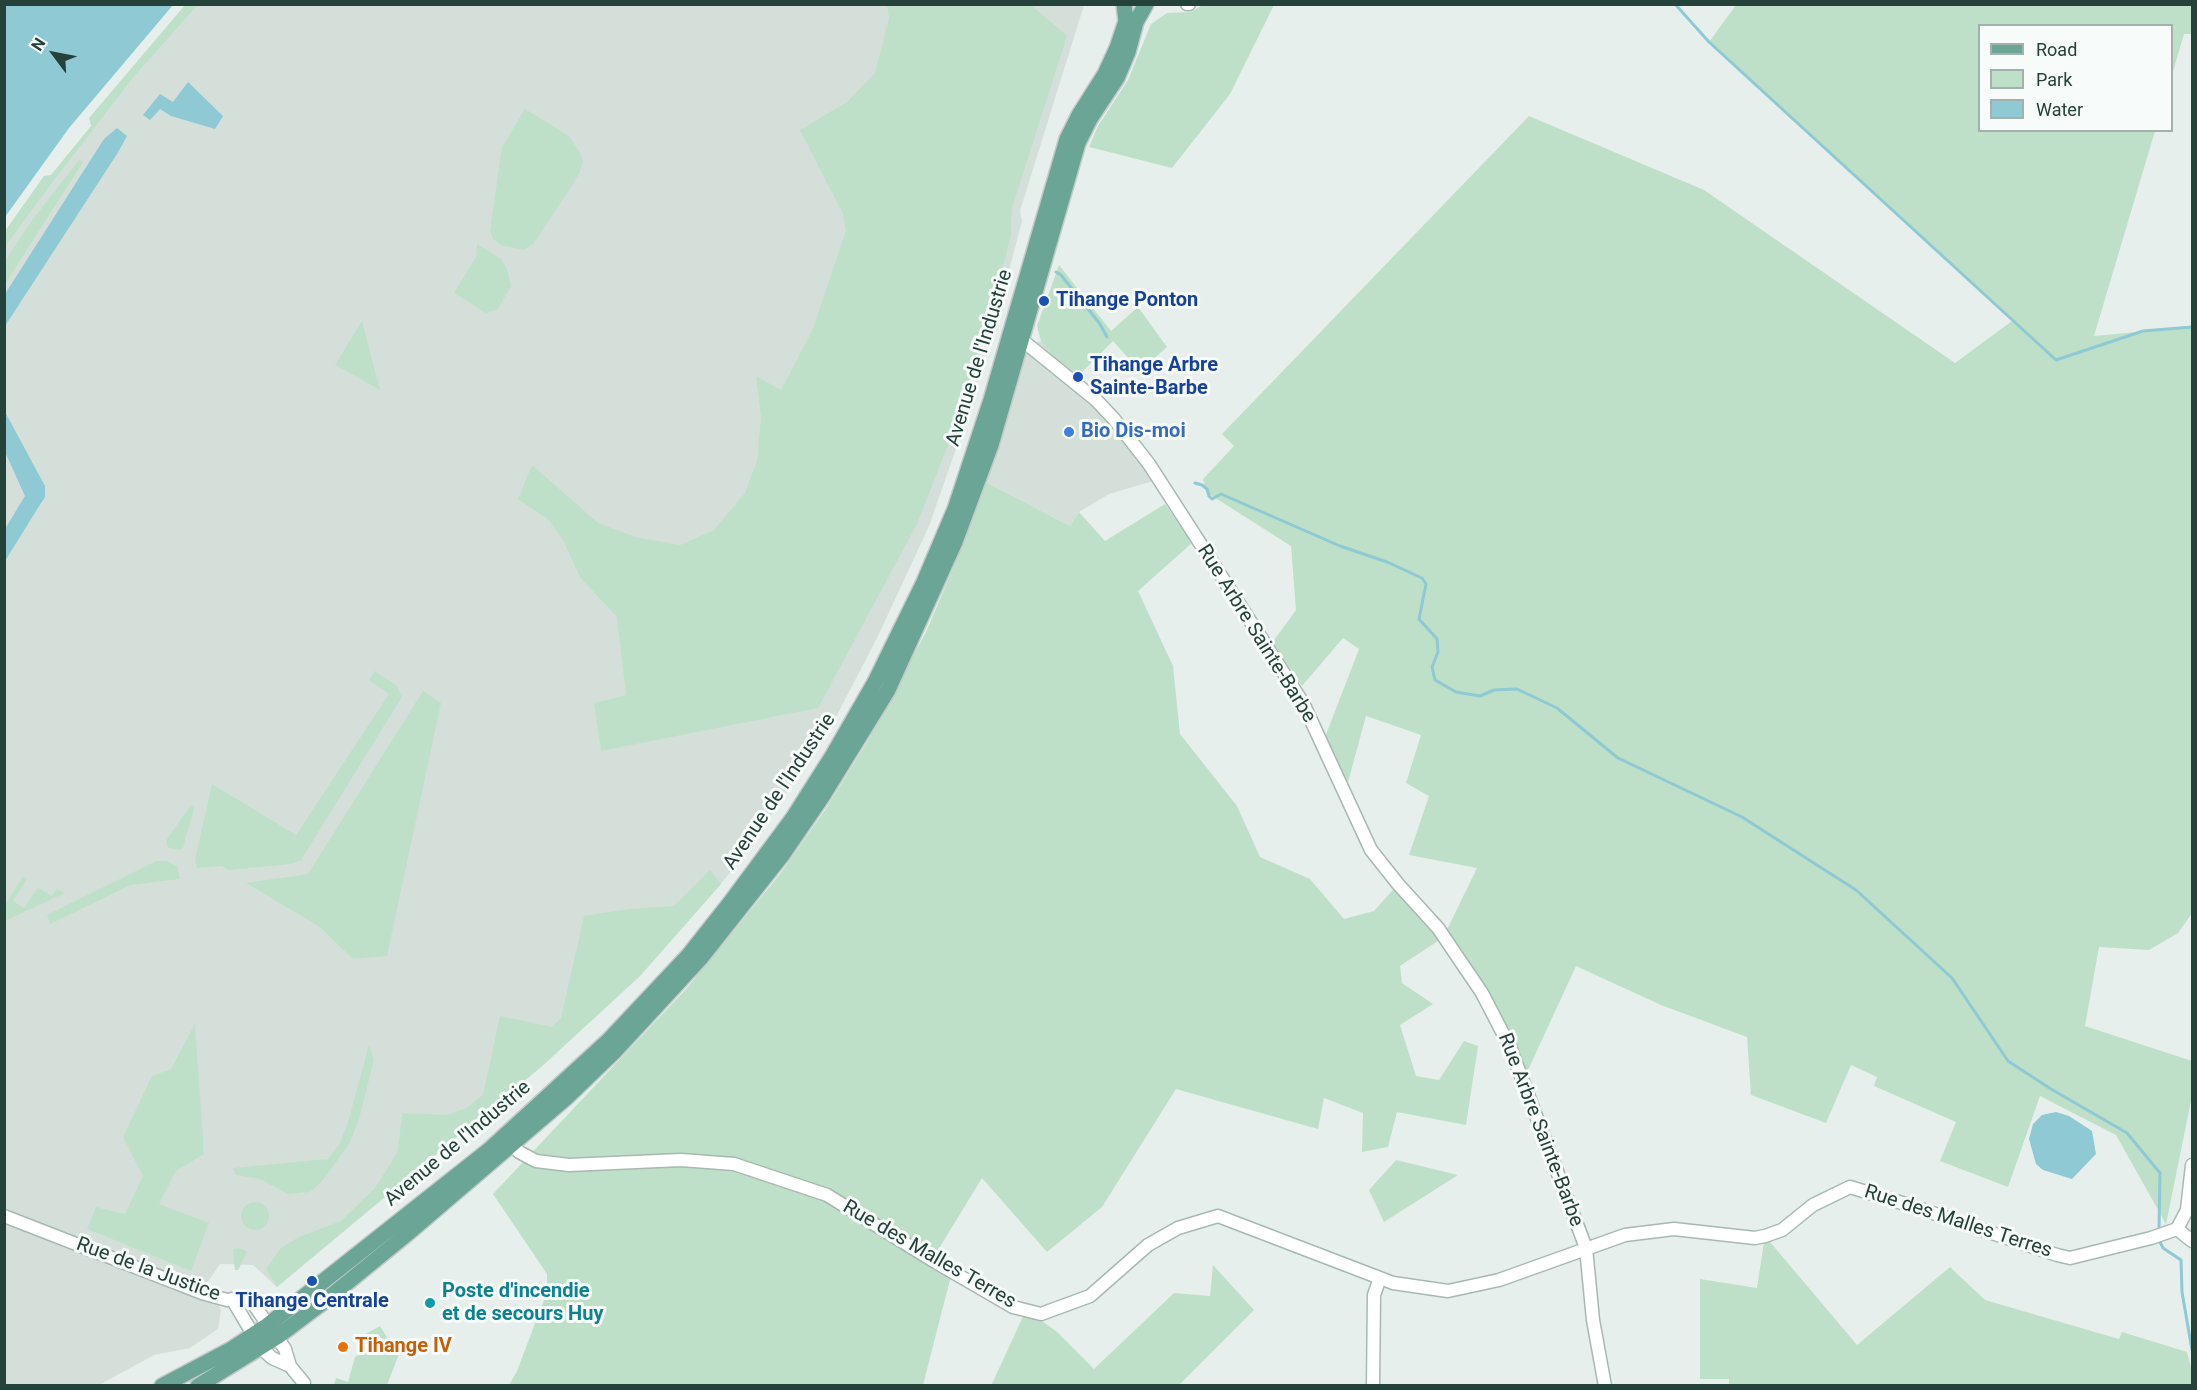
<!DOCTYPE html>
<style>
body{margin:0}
#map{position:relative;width:2197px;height:1390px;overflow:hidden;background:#e6efeb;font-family:Roboto,sans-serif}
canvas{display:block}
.frame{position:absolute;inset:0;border:6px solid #24423a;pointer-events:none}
.legend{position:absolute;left:1978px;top:24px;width:195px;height:108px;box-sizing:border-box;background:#f7fbf9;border:2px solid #a3b1ad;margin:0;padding:8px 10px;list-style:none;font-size:18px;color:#24423a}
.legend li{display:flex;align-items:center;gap:12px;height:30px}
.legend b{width:30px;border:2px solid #a3b1ad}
.north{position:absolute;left:24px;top:24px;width:60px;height:60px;-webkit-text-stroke:4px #f7fbf9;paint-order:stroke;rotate:302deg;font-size:16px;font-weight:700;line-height:24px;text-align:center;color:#24423a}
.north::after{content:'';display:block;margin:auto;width:21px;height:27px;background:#24423a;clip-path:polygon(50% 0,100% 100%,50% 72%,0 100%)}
</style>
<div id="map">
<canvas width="2197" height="1390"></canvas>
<div class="frame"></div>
<ul class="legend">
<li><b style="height:8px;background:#6aa596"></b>Road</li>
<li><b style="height:16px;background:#bfe0c8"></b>Park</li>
<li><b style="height:16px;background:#8ec9d4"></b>Water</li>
</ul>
<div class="north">N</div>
</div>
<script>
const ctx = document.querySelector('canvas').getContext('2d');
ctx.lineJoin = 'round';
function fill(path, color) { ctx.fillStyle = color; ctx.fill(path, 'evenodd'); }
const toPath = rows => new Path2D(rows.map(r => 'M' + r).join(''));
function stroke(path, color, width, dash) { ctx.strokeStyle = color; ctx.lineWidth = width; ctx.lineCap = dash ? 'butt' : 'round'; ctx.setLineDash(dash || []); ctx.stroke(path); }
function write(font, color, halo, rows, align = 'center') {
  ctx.font = font + ' Roboto,sans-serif'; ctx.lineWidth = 6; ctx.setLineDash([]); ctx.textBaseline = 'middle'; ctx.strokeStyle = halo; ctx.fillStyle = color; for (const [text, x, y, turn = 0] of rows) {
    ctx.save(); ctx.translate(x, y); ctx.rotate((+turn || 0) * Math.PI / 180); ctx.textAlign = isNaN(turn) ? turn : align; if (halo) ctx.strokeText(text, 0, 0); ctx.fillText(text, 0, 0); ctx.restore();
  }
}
const built = toPath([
 [198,5,1084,5,1020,211,1022,221,995,324,958,443,929,526,878,636,836,717,752,844,721,884,640,976,541,1067,277,1287,253,1265,220,1264,207,1283,221,1310,218,1329,190,1348,154,1355,99,1385,5,1386,5,247,53,182,134,77],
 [1041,341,1054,358,1079,375,1161,471,1153,481,1109,494,1079,512,1070,526,986,482,1029,345]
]);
const green = toPath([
 [1204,4,1274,5,1230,94,1172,168,1089,147,1098,126,1128,80,1151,24,1167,13,1191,12],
 [185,5,198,5,134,77,53,182,5,247,5,231,44,176,51,175,91,126,89,118],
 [887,5,1031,5,1067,36,1012,208,1011,235,989,320,952,435,917,524,818,708,601,751,594,703,626,695,617,617,580,577,563,540,549,520,518,499,532,465,598,523,635,537,680,545,714,530,745,493,757,461,761,417,756,376,781,390,812,331,846,231,843,214,800,130,847,102,875,73,889,18],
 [1736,5,2192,5,2192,34,2184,34,2172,75,2172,26,1980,26,1980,130,2155,131,2094,336,2192,327,2192,913,2178,933,2149,950,2099,947,2085,1026,2192,1061,2192,1096,2166,1224,2116,1135,2040,1096,2008,1187,1940,1161,1956,1122,1874,1086,1877,1077,1851,1065,1826,1123,1751,1095,1747,1037,1661,1005,1576,966,1529,1068,1521,1075,1444,937,1400,966,1402,983,1433,1004,1400,1025,1416,1076,1439,1080,1464,1041,1478,1046,1466,1125,1397,1112,1388,1147,1362,1152,1363,1113,1324,1098,1318,1129,1176,1089,1102,1207,1047,1252,982,1178,932,1260,952,1272,923,1385,509,1385,517,1371,547,1292,547,1274,493,1194,687,988,780,874,825,810,867,742,926,632,957,559,986,482,1070,526,1079,512,1105,541,1165,504,1192,543,1138,591,1173,666,1180,734,1237,806,1260,857,1310,879,1344,919,1374,911,1398,884,1444,936,1477,868,1409,855,1429,796,1406,783,1421,735,1366,716,1345,793,1322,745,1359,649,1343,638,1302,686,1272,643,1296,610,1291,546,1206,492,1203,479,1234,446,1222,434,1529,116,1704,190,1955,363,2012,321,1709,42],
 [525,109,569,136,581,154,583,162,580,172,571,187,534,243,524,250,501,245,493,239,490,231,502,147],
 [79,160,83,162,5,284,5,261,33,219],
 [477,244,501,259,507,269,511,286,498,309,486,313,454,293,476,257],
 [1059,265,1111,331,1138,307,1167,347,1140,371,1113,341,1079,375,1054,358,1041,341,1037,326],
 [362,321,380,390,335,365],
 [375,671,396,685,402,697,301,860,291,864,228,870,222,866,197,868,195,859,212,784,296,835,389,694,369,680],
 [423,691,441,703,387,956,353,959,320,927,246,883,308,874],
 [191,805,194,808,183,848,179,850,169,848,167,845,167,839],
 [156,861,166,861,177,866,180,879,131,885,50,924,47,915],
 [710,870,721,884,640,976,541,1067,277,1287,266,1269,281,1248,299,1237,341,1221,376,1187,398,1151,402,1113,448,1115,466,1108,483,1095,500,1016,552,1027,561,1018,584,916,629,909,674,906],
 [23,876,27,879,13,901,24,908,38,888,52,896,57,889,65,893,5,921,5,905],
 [195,1024,204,1154,176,1171,159,1204,209,1223,191,1271,87,1229,96,1207,125,1214,143,1176,123,1137,152,1076,171,1069],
 [369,1045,374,1059,359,1119,349,1144,323,1180,310,1192,288,1194,260,1179,236,1175,233,1168,328,1159,340,1143,348,1122],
 [1396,1160,1458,1175,1384,1222,1369,1190],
 '241 1216a14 14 0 1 1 28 0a14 14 0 1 1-28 0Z',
 [1765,1236,1857,1345,1950,1267,1985,1300,2119,1339,2122,1332,2187,1352,2192,1372,2192,1385,1729,1385,1729,1379,1700,1379,1700,1279,1757,1288],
 [235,1248,243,1249,247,1252,238,1270,235,1270,233,1250],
 [1213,1265,1254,1310,1179,1385,991,1386,1026,1310,1056,1331,1094,1369,1174,1293,1210,1296],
 [380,1326,393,1347,399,1344,401,1349,387,1385,334,1384,336,1378,348,1382,355,1357,368,1348,362,1336]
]);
const water = toPath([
 [5,4,173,5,69,128,5,217],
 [188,82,223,116,215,129,171,116,160,109,150,120,143,115,160,94,173,102],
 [117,128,127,136,117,154,5,326,5,294,104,139],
 [4,410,45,486,45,497,41,503,5,561,5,529,25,496,5,452],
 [2056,1112,2069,1116,2092,1131,2096,1154,2072,1179,2043,1170,2036,1164,2029,1139,2033,1124,2042,1115]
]);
const stream = toPath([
 [1675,4,1709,42,2056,360,2143,331,2192,327],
 [1056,272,1061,275,1100,324,1107,337],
 [1195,483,1202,485,1207,489,1209,496,1212,499,1221,494,1340,546,1387,562,1422,578,1426,584,1419,619,1437,639,1438,652,1432,667,1435,680,1456,692,1480,696,1494,690,1517,689,1557,708,1618,758,1742,817,1856,890,1952,978,2008,1061,2051,1089,2127,1133,2160,1173,2159,1228],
 [2160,1242,2163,1248,2181,1260,2182,1292,2192,1350]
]);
const minor = toPath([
 [1187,4,1189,4],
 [1018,333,1022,340,1096,400,1114,419,1149,464,1303,703,1371,850,1398,884,1438,928,1482,993,1510,1047,1586,1248,1593,1320,1605,1386],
 [512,1145,519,1152,536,1161,569,1165,681,1160,734,1164,827,1195,932,1260,1013,1307,1041,1314,1090,1296,1148,1245,1178,1228,1218,1216,1380,1278,1393,1283,1448,1291,1499,1280,1625,1235,1674,1229,1755,1238,1765,1236,1782,1230,1813,1205,1850,1187,1915,1207,2057,1255,2070,1258,2151,1238,2177,1229],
 [4,1216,202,1293,227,1300,241,1299,252,1302,285,1349,290,1366,304,1383,303,1386],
 [2177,1229,2187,1210,2192,1165],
 [2177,1229,2192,1241],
 [232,1299,261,1348,272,1358,290,1366],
 [1373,1386,1374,1295,1380,1278]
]);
const major = toPath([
 [162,1386,230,1350,268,1325,489,1150,609,1040,688,956,730,903,793,818,833,755,875,682,924,582,955,509,991,400,1067,139,1079,115,1105,74,1117,48,1126,21,1124,4],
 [198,1386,277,1337,326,1300,407,1234,566,1098,616,1050,700,959,783,854,822,797,888,690,955,542,991,445,1078,143,1090,119,1117,78,1128,52,1136,22,1146,4]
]);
const markers = [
 [1044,301,6,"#1a4fb4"],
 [1078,377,6,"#1a4fb4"],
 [1069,432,6,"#3f7fe0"],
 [312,1281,6,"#1a4fb4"],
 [430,1303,6,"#0f9aa8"],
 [343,1347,6,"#e8710a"]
];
const transitNames = [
 ["Tihange Ponton",1056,301],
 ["Tihange Arbre",1090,366],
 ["Sainte-Barbe",1090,389],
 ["Tihange Centrale",312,1302,"center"]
];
const streetNames = [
 ["Avenue de l'Industrie",980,358,-73],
 ["Rue Arbre Sainte-Barbe",1256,634,58],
 ["Avenue de l'Industrie",780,792,-56],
 ["Rue Arbre Sainte-Barbe",1540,1130,69],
 ["Avenue de l'Industrie",458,1144,-40],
 ["Rue des Malles Terres",1958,1222,18],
 ["Rue des Malles Terres",929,1255,30],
 ["Rue de la Justice",148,1270,20]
];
const shopNames = [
 ["Bio Dis-moi",1081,432]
];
const cultureNames = [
 ["Poste d'incendie",442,1292],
 ["et de secours Huy",442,1315]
];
const foodNames = [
 ["Tihange IV",355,1347]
];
fill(built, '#d4dfda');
fill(green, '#bfe0c8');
fill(water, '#8ec9d4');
stroke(stream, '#8ec9d4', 3);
stroke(minor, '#a8b8b2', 15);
stroke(major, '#c2cac8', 18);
stroke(minor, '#fff', 12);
stroke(major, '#6aa596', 15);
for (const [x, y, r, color] of markers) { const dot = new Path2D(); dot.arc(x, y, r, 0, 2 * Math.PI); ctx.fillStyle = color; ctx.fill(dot); stroke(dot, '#f7fbf9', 2); }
write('bold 20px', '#164399', '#f7fbf9', transitNames, 'left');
write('20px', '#24423a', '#f7fbf9', streetNames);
write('bold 20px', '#366cbe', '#f7fbf9', shopNames, 'left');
write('bold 20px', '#0d838f', '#f7fbf9', cultureNames, 'left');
write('bold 20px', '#c56008', '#f7fbf9', foodNames, 'left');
</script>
